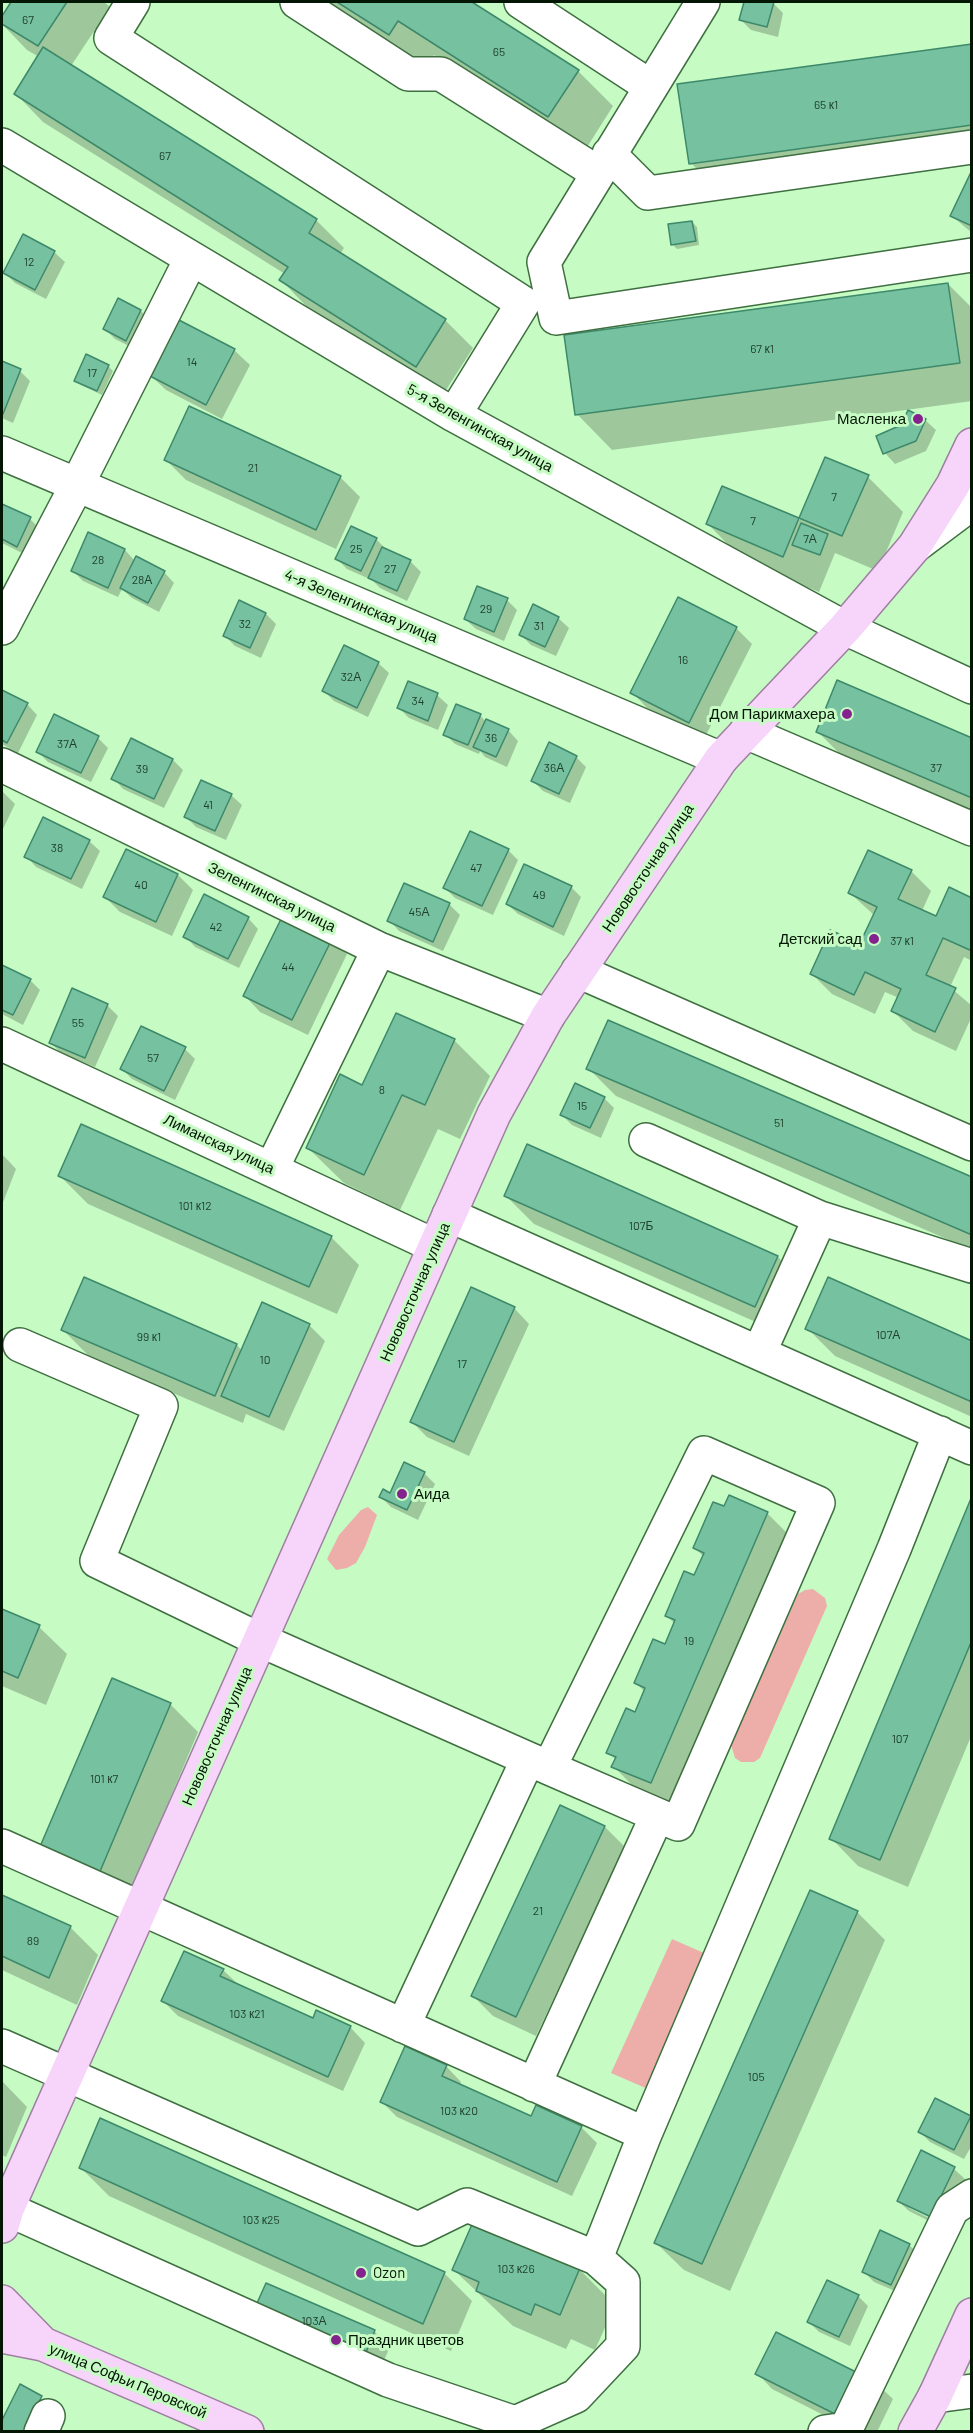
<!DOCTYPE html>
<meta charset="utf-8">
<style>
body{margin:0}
#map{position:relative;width:973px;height:2433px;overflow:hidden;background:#c6fbc4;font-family:Barlow,sans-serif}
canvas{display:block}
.frame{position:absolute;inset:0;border:3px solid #041604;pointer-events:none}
</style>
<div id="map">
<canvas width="973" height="2433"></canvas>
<div class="frame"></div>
</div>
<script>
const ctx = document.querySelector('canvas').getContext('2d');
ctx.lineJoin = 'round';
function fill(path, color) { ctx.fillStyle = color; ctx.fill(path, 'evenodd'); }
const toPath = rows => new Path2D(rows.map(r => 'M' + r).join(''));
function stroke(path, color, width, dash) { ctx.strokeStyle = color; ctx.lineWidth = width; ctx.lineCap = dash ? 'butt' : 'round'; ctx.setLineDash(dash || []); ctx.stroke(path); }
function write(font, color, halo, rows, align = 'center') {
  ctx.font = font + ' Barlow,sans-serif'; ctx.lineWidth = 6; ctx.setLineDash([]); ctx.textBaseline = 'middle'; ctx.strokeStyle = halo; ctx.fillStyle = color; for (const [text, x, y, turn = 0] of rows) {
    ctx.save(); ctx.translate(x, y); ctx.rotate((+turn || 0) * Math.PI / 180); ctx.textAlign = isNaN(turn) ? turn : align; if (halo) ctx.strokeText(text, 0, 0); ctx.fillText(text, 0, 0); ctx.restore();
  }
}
const green = toPath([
 [368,1507,377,1515,365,1547,356,1563,347,1568,336,1570,327,1559,339,1535,361,1510],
 [813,1589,825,1598,827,1606,760,1758,754,1762,741,1762,735,1758,731,1745,798,1594,805,1590],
 [672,1939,704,1953,648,2089,611,2073]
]);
const shadow = toPath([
 [13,2,104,2,110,7,71,66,316,220,344,248,340,254,445,320,473,348,444,393,308,308,281,280,285,274,43,122,16,94,39,57,27,50,2,24,2,19],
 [320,2,469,2,578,71,613,106,584,152,434,55,425,69],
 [745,2,773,3,783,13,778,37,751,30,741,20],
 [972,45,972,165,726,199,691,163],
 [972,174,972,233,952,216],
 [692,222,697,227,699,245,677,249,672,244],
 [23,236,54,252,65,262,46,299,15,283,5,273],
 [948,284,972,308,972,401,612,450,577,414],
 [141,311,151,321,137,350,115,339,105,329],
 [234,350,250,365,222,419,166,390,150,375],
 [86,356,108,366,113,371,102,395,81,385,76,380],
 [2,363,20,371,30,381,13,423,2,418],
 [925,420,936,430,926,451,895,464,885,453],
 [826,459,868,477,903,512,878,571,835,553,819,592,743,560,708,524,723,488,800,520],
 [166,460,340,477,360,497,336,549,186,480],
 [2,505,30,519,40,529,28,556,2,543],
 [89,534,125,550,135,561,164,572,174,583,159,612,132,598,122,589,118,597,83,581,73,571],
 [376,539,387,550,410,561,421,572,407,601,380,588,372,580,347,569,337,559],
 [507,600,517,610,504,641,476,629,465,619],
 [266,614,276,624,261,658,235,646,225,636],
 [558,618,569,628,556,656,531,645,520,634],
 [736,628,752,644,705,737,647,708,632,692],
 [378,663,389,673,368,717,334,701,324,691],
 [2,692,27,704,37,715,18,753,2,744],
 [437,695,448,705,438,730,409,718,399,708],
 [480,715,486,722,508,730,518,741,507,767,485,757,480,751,479,754,455,744,445,734],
 [818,732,972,739,972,813,846,760],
 [98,738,108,748,91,782,48,762,37,751],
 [576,757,586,767,570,803,543,791,532,780],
 [173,760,183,770,164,808,123,789,113,778],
 [2,791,15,804,2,831],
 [231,795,242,805,226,840,196,827,186,817],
 [89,841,100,851,82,889,36,867,26,856],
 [508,850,518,860,493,915,455,898,445,888],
 [911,871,931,891,922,911,936,918,972,899,972,961,964,957,950,987,972,1006,972,1016,956,1051,913,1031,893,1011,899,998,885,992,875,1014,832,994,812,974,861,945,875,916,850,893],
 [178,875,193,890,172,936,120,912,105,897],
 [405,885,450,905,460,915,443,951,399,931,389,920],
 [571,887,581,897,564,936,518,914,507,904],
 [248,918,258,929,239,968,195,947,185,936],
 [332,939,347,954,308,1035,260,1012,245,996],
 [2,966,30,980,40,990,23,1025,2,1014],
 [107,1005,118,1016,95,1067,61,1053,50,1042],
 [454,1040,490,1076,460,1139,438,1129,400,1210,344,1183,308,1148],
 [185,1049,195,1059,175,1100,132,1079,122,1069],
 [588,1068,972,1179,972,1250,616,1096],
 [604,1098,614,1108,601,1138,572,1125,562,1115],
 [528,1146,778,1257,805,1285,783,1334,534,1224,506,1196],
 [2,1154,16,1169,2,1205],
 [60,1176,331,1237,359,1265,337,1314,88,1204],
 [514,1308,529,1324,469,1456,427,1437,411,1421],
 [309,1325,325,1341,284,1431,246,1414,243,1423,91,1358,63,1330,237,1345,242,1351],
 [807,1328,972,1342,972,1417,835,1356],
 [405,1464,425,1474,435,1484,418,1520,391,1507,381,1497,390,1495],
 [972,1500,972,1734,908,1887,858,1866,831,1838],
 [725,1508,767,1513,787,1533,671,1803,633,1786,613,1766,616,1760,608,1752,636,1714,645,1692,636,1683,666,1645,675,1624,666,1615,695,1577,704,1557,695,1548],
 [2,1610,39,1627,67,1654,46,1705,2,1686],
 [170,1704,198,1732,124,1908,66,1884],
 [561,1807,605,1827,625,1847,536,2036,493,2016,473,1996],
 [2,1896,70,1927,98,1955,77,2005,2,1970],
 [857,1912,885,1940,730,2291,684,2270,656,2243],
 [223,1970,239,1985,314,2020,350,2027,365,2043,343,2091,178,2016,163,2001],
 [446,2066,461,2082,460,2085,531,2118,536,2107,581,2127,597,2143,572,2196,397,2117,382,2102],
 [2,2081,27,2107,6,2157,2,2155],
 [970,2117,972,2145,964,2159,930,2142,920,2132],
 [922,2152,954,2169,965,2179,941,2227,909,2211,898,2201],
 [909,2205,938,2219,937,2222,909,2208],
 [81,2168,444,2273,472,2301,451,2351,109,2196],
 [909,2245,920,2255,902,2294,874,2282,863,2271],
 [579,2269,615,2305,595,2350,571,2339,566,2349,513,2326,454,2270],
 [858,2296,868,2306,850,2346,819,2332,809,2322],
 [255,2312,374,2331,390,2347,378,2374],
 [757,2373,877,2384,893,2399,877,2432,857,2432,772,2389]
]);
const building = toPath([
 [11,2,67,2,38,46,2,24,2,16,11,2],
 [337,2,472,2,579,70,548,117,398,21,389,35,337,2],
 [744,2,774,2,767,27,739,20,744,2],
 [972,44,972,125,689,164,677,84,972,44],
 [43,47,317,219,309,233,446,319,416,367,279,280,288,267,14,94,43,47],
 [972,170,972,226,950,216,972,170],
 [692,221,696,241,671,245,668,224,692,221],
 [23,234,55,251,35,290,3,273,23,234],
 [948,283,960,363,575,415,564,335,948,283],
 [118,298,141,310,126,341,103,329,118,298],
 [177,319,235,349,206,405,148,375,177,319],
 [86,354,109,365,97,391,74,381,86,354],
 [2,361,21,369,3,414,2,413,2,361],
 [189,406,341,476,316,530,164,460,189,406],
 [908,410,926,419,916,441,883,454,876,436,901,425,908,410],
 [825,457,869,475,842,536,799,518,825,457],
 [722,486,799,518,783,557,706,524,722,486],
 [2,504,31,517,17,547,2,539,2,504],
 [801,523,828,534,820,555,792,545,801,523],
 [351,526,377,538,361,571,335,559,351,526],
 [88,532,125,549,108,588,71,571,88,532],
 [382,547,411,560,397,591,368,578,382,547],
 [136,556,165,571,148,603,120,588,136,556],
 [477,586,508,598,494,632,464,619,477,586],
 [678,597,737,627,689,723,630,693,678,597],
 [239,600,266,613,250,648,223,636,239,600],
 [533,604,559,617,545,647,519,635,533,604],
 [344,645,379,662,357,708,322,691,344,645],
 [837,680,972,738,972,798,816,732,837,680],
 [408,681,438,693,428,721,397,708,408,681],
 [2,690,28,703,7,743,2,740,2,690],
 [456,704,481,714,468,745,443,735,456,704],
 [54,714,99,736,81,773,36,752,54,714],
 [486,719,509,729,496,757,473,747,486,719],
 [131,738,173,759,154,799,111,779,131,738],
 [549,742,577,756,559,794,531,781,549,742],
 [201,780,232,794,215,831,184,817,201,780],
 [43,817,90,840,71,879,24,857,43,817],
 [470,831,509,849,482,906,443,888,470,831],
 [126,849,178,874,156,922,103,897,126,849],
 [868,850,912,870,898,899,936,916,949,887,972,898,972,951,943,938,926,975,956,988,935,1032,891,1011,901,989,865,972,854,995,810,974,830,930,860,943,877,907,848,893,868,850],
 [524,864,572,886,553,927,506,904,524,864],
 [404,883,450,903,433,942,387,921,404,883],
 [204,894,249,917,228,959,183,937,204,894],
 [284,913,333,937,292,1020,243,996,284,913],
 [2,965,31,979,13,1015,2,1010,2,965],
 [72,988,108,1004,85,1058,49,1043,72,988],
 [396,1013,455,1039,425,1105,402,1095,364,1175,306,1148,340,1074,362,1085,396,1013],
 [608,1020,972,1177,972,1235,586,1069,608,1020],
 [141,1026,186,1047,164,1091,120,1069,141,1026],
 [575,1083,605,1097,590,1128,560,1115,575,1083],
 [81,1124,332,1236,309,1287,58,1176,81,1124],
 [527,1144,778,1256,755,1307,504,1196,527,1144],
 [84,1277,237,1344,215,1396,61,1330,84,1277],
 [828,1277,972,1341,972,1402,805,1329,828,1277],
 [471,1287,515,1307,454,1442,410,1422,471,1287],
 [262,1302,310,1324,269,1417,221,1396,262,1302],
 [404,1462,425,1472,407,1510,379,1497,383,1489,390,1493,404,1462],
 [729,1495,768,1512,651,1783,611,1767,616,1757,606,1753,626,1708,635,1712,645,1688,634,1683,653,1639,665,1644,675,1620,665,1616,684,1571,694,1575,704,1553,693,1548,713,1502,724,1506,729,1495],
 [972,1496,972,1640,880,1860,829,1839,972,1496],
 [2,1609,40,1625,18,1678,2,1671,2,1609],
 [112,1678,171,1703,96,1881,36,1856,112,1678],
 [560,1805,605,1826,516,2017,471,1996,560,1805],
 [810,1890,858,1911,702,2264,654,2243,810,1890],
 [2,1895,71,1926,49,1978,2,1956,2,1895],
 [184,1951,224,1969,220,1976,313,2018,316,2010,351,2026,328,2077,161,2001,184,1951],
 [405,2046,447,2065,442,2076,531,2116,536,2105,582,2126,557,2182,380,2102,405,2046],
 [935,2098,971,2116,954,2150,918,2132,935,2098],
 [100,2118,445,2272,423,2324,79,2168,100,2118],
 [921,2150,955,2167,931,2217,897,2201,921,2150],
 [473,2222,580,2268,560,2315,535,2304,531,2315,476,2291,479,2282,452,2270,473,2222],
 [880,2230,910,2244,891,2285,862,2272,880,2230],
 [827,2280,859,2295,839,2337,807,2322,827,2280],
 [266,2283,375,2330,363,2360,253,2312,266,2283],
 [776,2332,878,2383,857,2425,755,2374,776,2332],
 [20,2384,42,2396,24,2432,2,2432,2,2420,20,2384]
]);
const minor = toPath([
 [133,2,111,38,523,303,454,415],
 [297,2,408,74,441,74,598,173],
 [521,2,651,87],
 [703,2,544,262,556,318,972,255],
 [2,145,454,415,845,628,972,687],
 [609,154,648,193,972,147],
 [2,453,721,759],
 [916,545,972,503],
 [2,628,77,485,191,259],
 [746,732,972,829],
 [2,765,379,949,548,1016],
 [578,971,972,1144],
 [2,1044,435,1246],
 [646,1140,820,1218,972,1266],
 [272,1168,379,949],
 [449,1215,972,1448],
 [20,1345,161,1406,97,1561,260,1640,549,1768,678,1824,818,1503,704,1453,549,1768],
 [759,1353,820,1218],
 [2,1846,645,2134,894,1549,940,1433],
 [403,2026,528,1759],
 [2,2046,418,2229,467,2205,596,2258,623,2282,623,2346,576,2396,515,2423],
 [534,2085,657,1816],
 [7,2209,388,2380,515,2423,514,2432],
 [596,2258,645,2134],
 [935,2396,972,2391],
 [41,2432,48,2416],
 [825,2432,846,2429,952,2209,972,2196]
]);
const major = toPath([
 [2,2226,7,2209,494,1114,548,1016,721,759,845,628,914,547,953,485,972,445],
 [2,2302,43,2344],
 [2,2336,43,2344,247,2432],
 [915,2432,935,2396,972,2315]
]);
const markers = [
 [918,419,6,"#84238d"],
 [847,714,6,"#84238d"],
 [874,939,6,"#84238d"],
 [402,1494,6,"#84238d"],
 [361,2273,6,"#84238d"],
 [336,2340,6,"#84238d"]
];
const numberNames = [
 ["67",28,20],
 ["65",499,52],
 ["65 к1",826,105],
 ["67",165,156],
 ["12",29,262],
 ["67 к1",762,349],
 ["14",192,362],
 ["17",92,373],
 ["21",253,468],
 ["7",834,497],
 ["7",753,521],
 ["7А",810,539],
 ["25",356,549],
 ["28",98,560],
 ["27",390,569],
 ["28А",142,580],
 ["29",486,609],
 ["32",245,624],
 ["31",539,626],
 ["16",683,660],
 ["32А",351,677],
 ["34",418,701],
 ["36",491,738],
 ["37А",67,744],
 ["36А",554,768],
 ["37",936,768],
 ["39",142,769],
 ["41",208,805],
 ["38",57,848],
 ["47",476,868],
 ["40",141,885],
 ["49",539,895],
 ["45А",419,912],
 ["42",216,927],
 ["37 к1",902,941],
 ["44",288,967],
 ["55",78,1023],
 ["57",153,1058],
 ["8",382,1090],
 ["15",582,1106],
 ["51",779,1123],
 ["101 к12",195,1206],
 ["107Б",641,1226],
 ["107А",888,1335],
 ["99 к1",149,1337],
 ["10",265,1360],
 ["17",462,1364],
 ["19",689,1641],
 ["107",900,1739],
 ["101 к7",104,1779],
 ["21",538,1911],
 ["89",33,1941],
 ["103 к21",247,2014],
 ["105",756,2077],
 ["103 к20",459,2111],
 ["103 к25",261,2220],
 ["103 к26",516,2269],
 ["103А",314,2321]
];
const poiNames = [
 ["Масленка",906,419],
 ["Дом Парикмахера",835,714],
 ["Детский сад",862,939],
 ["Аида",414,1494,"left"],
 ["Ozon",373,2273,"left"],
 ["Праздник цветов",348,2340,"left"]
];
const streetNames = [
 ["5-я Зеленгинская улица",480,428,29],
 ["4-я Зеленгинская улица",361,606,23],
 ["Нововосточная улица",648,868,-56],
 ["Зеленгинская улица",272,897,26],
 ["Лиманская улица",219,1144,25],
 ["Нововосточная улица",415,1292,-66],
 ["Нововосточная улица",217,1736,-66],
 ["улица Софьи Перовской",128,2381,23]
];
fill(green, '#edaea9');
fill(shadow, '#0003');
fill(building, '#76c1a0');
stroke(building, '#3d896a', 1.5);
stroke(minor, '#3f6f40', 36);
stroke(major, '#9e7fa1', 36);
stroke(minor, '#fff', 33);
stroke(major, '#f7d4fa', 33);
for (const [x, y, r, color] of markers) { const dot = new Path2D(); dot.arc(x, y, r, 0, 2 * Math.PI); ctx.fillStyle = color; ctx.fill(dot); stroke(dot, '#c6fbc4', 2); }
write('12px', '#20412b', null, numberNames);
write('15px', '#041604', '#c6fbc4', poiNames, 'right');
write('15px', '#041604', '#c6fbc4', streetNames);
</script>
